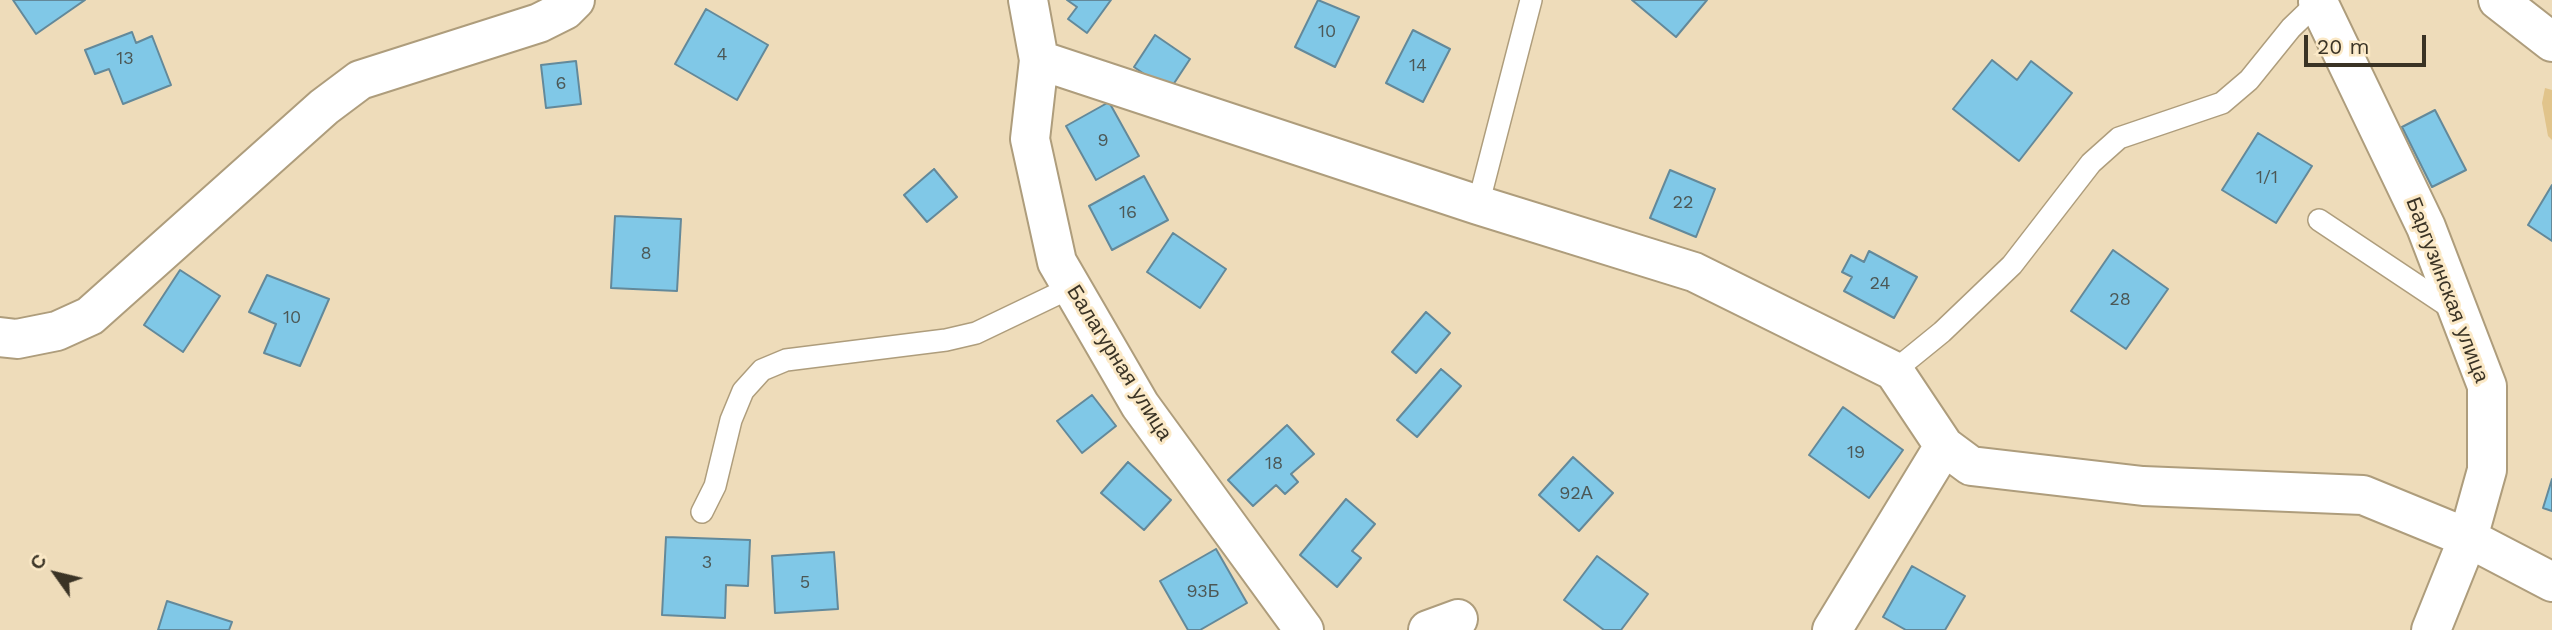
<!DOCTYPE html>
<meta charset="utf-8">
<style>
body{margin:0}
#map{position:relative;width:2552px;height:630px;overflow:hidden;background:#eedcba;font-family:"Work Sans",sans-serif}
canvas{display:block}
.north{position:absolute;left:21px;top:539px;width:70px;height:70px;-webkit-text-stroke:5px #fbe9c7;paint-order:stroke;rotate:304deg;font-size:19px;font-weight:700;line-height:28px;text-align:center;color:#3a3325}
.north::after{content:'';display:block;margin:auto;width:24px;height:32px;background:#3a3325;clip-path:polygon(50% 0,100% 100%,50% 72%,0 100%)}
.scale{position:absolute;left:2304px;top:35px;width:122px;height:32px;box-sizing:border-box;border:4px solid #3a3325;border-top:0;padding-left:9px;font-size:21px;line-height:24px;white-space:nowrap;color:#3a3325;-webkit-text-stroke:5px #fbe9c7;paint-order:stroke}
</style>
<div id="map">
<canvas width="2552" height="630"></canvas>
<div class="north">С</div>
<div class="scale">20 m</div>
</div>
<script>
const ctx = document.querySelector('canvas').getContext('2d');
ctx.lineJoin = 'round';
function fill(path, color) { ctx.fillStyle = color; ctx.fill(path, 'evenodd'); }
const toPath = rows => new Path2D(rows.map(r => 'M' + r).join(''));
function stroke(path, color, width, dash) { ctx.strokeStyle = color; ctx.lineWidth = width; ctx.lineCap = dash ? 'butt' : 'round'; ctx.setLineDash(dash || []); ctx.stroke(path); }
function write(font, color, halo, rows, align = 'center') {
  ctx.font = font + ' "Work Sans",sans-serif'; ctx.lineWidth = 6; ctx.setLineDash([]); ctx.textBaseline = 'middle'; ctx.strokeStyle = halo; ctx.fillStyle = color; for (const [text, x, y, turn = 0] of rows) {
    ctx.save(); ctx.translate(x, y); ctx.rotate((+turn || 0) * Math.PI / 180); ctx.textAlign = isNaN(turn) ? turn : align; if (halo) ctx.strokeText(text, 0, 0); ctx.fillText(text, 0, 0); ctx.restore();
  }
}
const green = toPath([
 [2545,88,2552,90,2552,140,2548,136,2542,103]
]);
const building = toPath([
 [13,0,85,0,36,34,13,0],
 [1067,0,1111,0,1087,33,1068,19,1077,7,1067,0],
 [1318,0,1359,17,1335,67,1295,47,1318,0],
 [1632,0,1707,0,1676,37,1632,0],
 [706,9,768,45,737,100,675,64,706,9],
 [1413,30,1450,49,1423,102,1386,83,1413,30],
 [132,32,136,43,152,36,171,85,123,104,109,69,95,74,85,50,132,32],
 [1155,35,1190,59,1169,91,1134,67,1155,35],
 [1992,60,2017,80,2031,61,2072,93,2019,161,1953,109,1992,60],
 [576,61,581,104,546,108,541,65,576,61],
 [1109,102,1139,156,1096,180,1066,126,1109,102],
 [2435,110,2466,170,2432,187,2402,127,2435,110],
 [2258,133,2312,166,2276,223,2222,190,2258,133],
 [934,169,957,197,927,222,904,195,934,169],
 [1670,170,1715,189,1696,237,1650,218,1670,170],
 [1144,176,1168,220,1112,250,1089,206,1144,176],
 [2552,185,2552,241,2528,225,2552,185],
 [615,216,681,219,677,291,611,288,615,216],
 [1173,233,1226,269,1200,308,1147,272,1173,233],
 [2113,250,2168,289,2126,349,2071,311,2113,250],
 [1869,251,1917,277,1894,318,1844,291,1852,277,1842,272,1851,255,1864,262,1869,251],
 [180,270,220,296,183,352,144,325,180,270],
 [267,275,329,299,300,366,264,353,276,324,249,312,267,275],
 [1426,312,1450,333,1416,373,1392,352,1426,312],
 [1441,369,1461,386,1417,437,1397,420,1441,369],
 [1092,395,1116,426,1082,453,1057,421,1092,395],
 [1843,407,1903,450,1869,498,1809,455,1843,407],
 [1287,425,1314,454,1291,474,1298,482,1285,494,1276,485,1253,506,1228,480,1287,425],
 [1573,457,1613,493,1579,531,1539,495,1573,457],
 [1128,462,1171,500,1144,530,1101,493,1128,462],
 [2552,479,2552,511,2543,508,2552,479],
 [1346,499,1375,524,1352,551,1361,558,1337,587,1300,555,1346,499],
 [666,537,750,540,748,586,726,585,725,618,662,615,666,537],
 [1216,549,1247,603,1200,630,1188,630,1160,581,1216,549],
 [834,552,838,609,775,613,772,556,834,552],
 [1597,556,1648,594,1621,630,1604,630,1564,600,1597,556],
 [1912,566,1965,596,1945,630,1906,630,1883,617,1912,566],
 [167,601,232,622,229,630,158,630,167,601]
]);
const lane = toPath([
 [1478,205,1531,0],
 [2319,220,2454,310],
 [1894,371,1942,332,2012,265,2091,163,2119,138,2222,103,2249,80,2291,28,2318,2],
 [702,512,715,486,731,420,743,391,762,370,786,360,946,340,976,333,1072,287]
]);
const street = toPath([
 [1028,0,1039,60,1030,139,1057,262,1140,405,1304,630],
 [2498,0,2552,42],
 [2318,2,2426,227,2487,386,2487,470,2468,538,2431,630],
 [1039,60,1478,205,1694,272,1894,371,1944,446,1971,466,2143,486,2363,495,2468,538,2552,582],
 [0,337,17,339,57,331,90,316,324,107,360,80,539,23,565,10,575,0],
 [1428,630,1458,619],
 [1832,630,1944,446]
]);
const numberNames = [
 ["10",1327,32],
 ["4",722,55],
 ["13",125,59],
 ["14",1418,66],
 ["6",561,84],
 ["9",1103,141],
 ["1/1",2267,178],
 ["22",1683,203],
 ["16",1128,213],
 ["8",646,254],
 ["24",1880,284],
 ["28",2120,300],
 ["10",292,318],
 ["19",1856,453],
 ["18",1274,464],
 ["92А",1576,494],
 ["3",707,563],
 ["5",805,583],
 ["93Б",1203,592]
];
const streetNames = [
 ["Баргузинская улица",2447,290,69],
 ["Балагурная улица",1119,363,58]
];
fill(green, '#e1c48b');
fill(building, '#80c8e7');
stroke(building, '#63899a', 2);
stroke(lane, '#ae9d7c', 24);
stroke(street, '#ae9d7c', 42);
stroke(lane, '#fff', 21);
stroke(street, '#fff', 38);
write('18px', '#4c5856', null, numberNames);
write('21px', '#3a3325', '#fbe9c7', streetNames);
</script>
